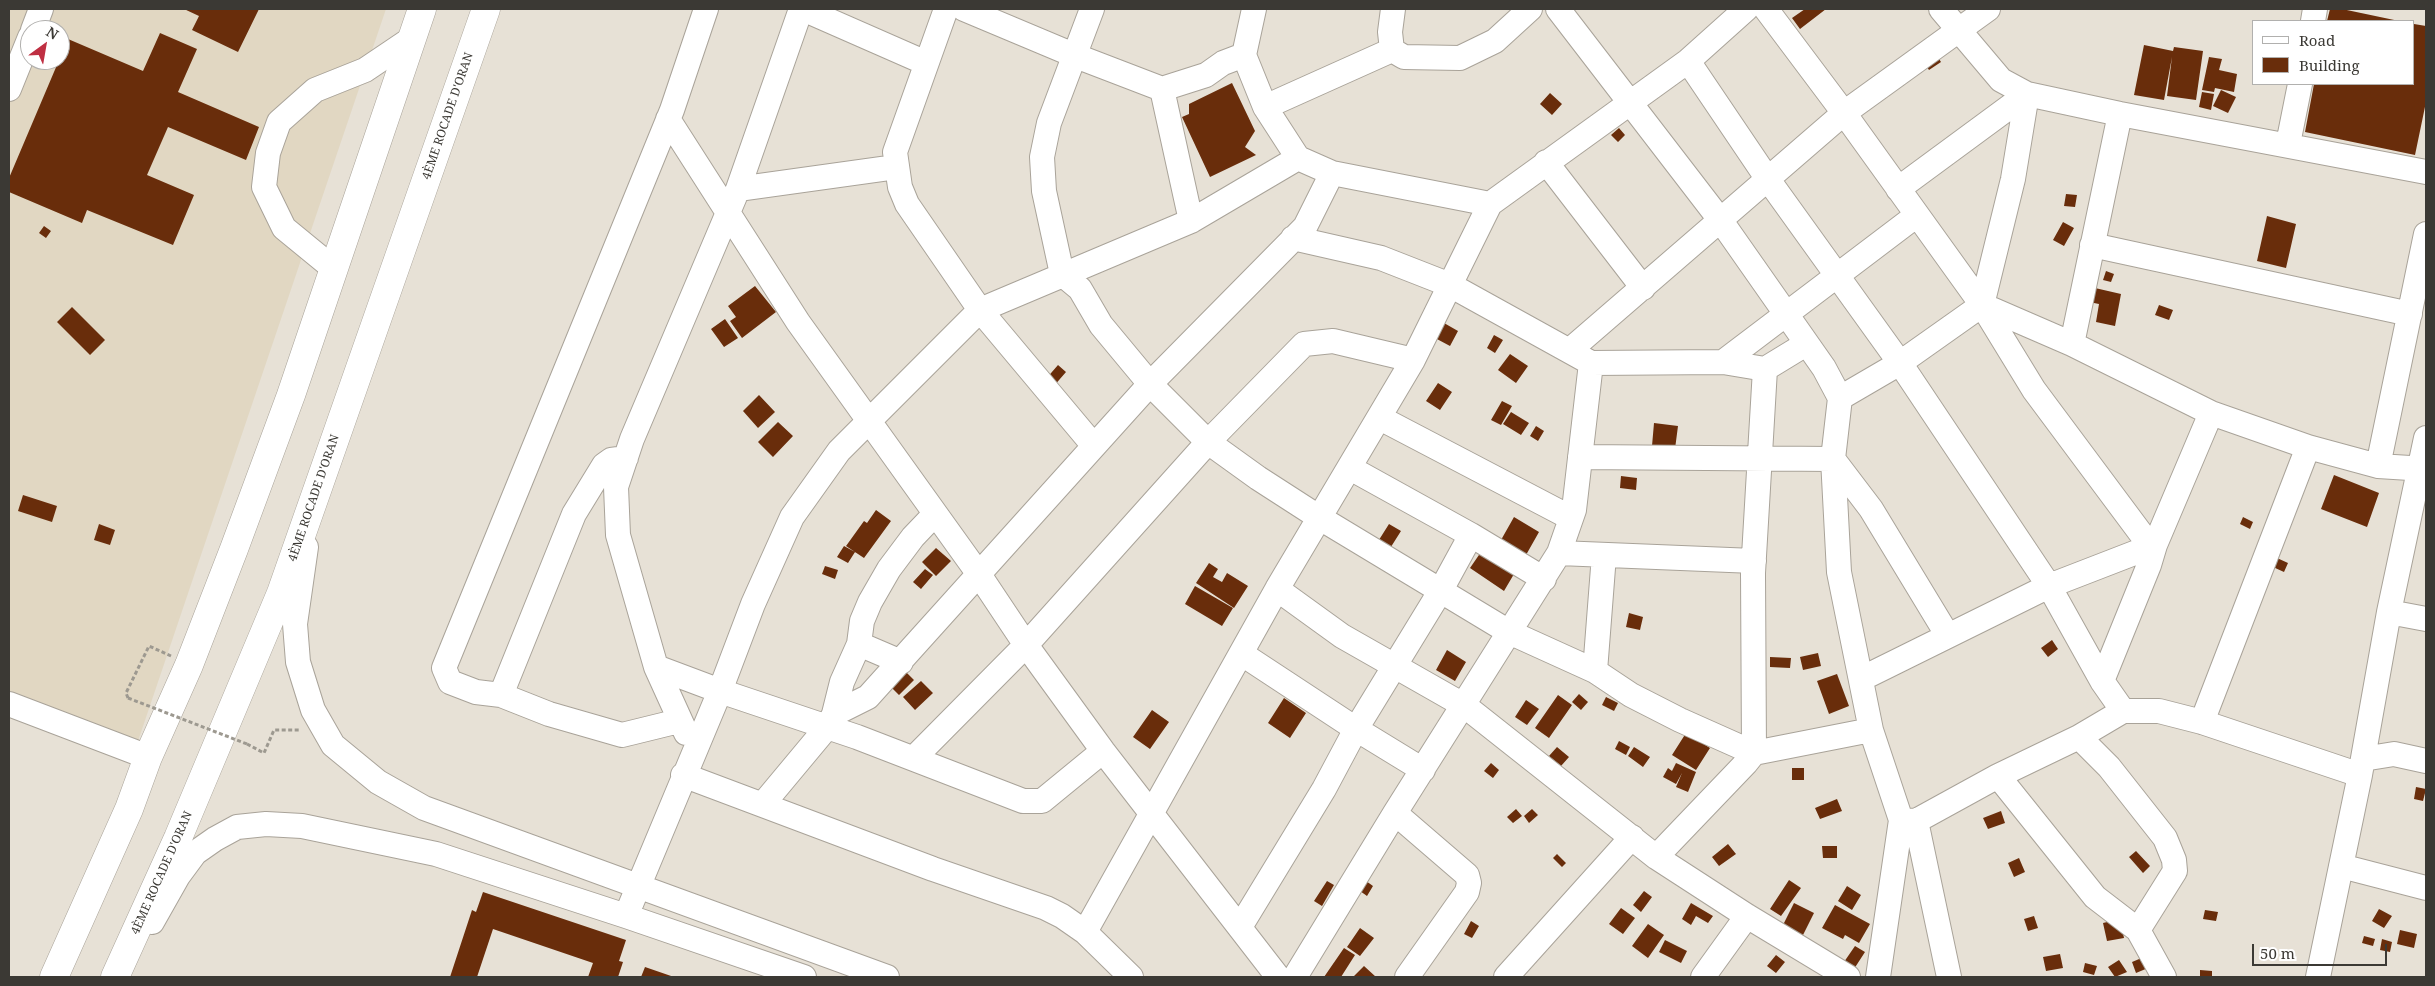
<!DOCTYPE html>
<meta charset="utf-8">
<style>
body{margin:0}
#map{position:relative;width:2435px;height:986px;overflow:hidden;background:#e7e1d6;font-family:"Noto Serif",serif}
canvas{display:block}
.frame{position:absolute;inset:0;border:10px solid #3b3934;pointer-events:none}
.legend{position:absolute;left:2252px;top:20px;width:162px;height:65px;box-sizing:border-box;background:#fff;border:1px solid #b1b0ae;margin:0;padding:6px 9px;list-style:none;font-size:15px;color:#3b3934}
.legend li{display:flex;align-items:center;gap:10px;height:25px}
.legend b{width:25px;border:1px solid #b1b0ae}
.north{position:absolute;left:20px;top:20px;width:50px;height:50px;box-sizing:border-box;background:#fff;border:1px solid #b1b0ae;border-radius:50%;rotate:32deg;font-size:14px;font-weight:700;line-height:20px;text-align:center;color:#3b3934}
.north::after{content:'';display:block;margin:auto;width:18px;height:22px;background:#bf2f42;clip-path:polygon(50% 0,100% 100%,50% 72%,0 100%)}
.scale{position:absolute;left:2252px;top:944px;width:135px;height:22px;box-sizing:border-box;border:2px solid #3b3934;border-top:0;padding-left:6px;font-size:15px;line-height:18px;white-space:nowrap;color:#3b3934;-webkit-text-stroke:4px #fff;paint-order:stroke}
</style>
<div id="map">
<canvas width="2435" height="986"></canvas>
<div class="frame"></div>
<ul class="legend">
<li><b style="height:6px;background:#fff"></b>Road</li>
<li><b style="height:14px;background:#692d0b"></b>Building</li>
</ul>
<div class="north">N</div>
<div class="scale">50 m</div>
</div>
<script>
const ctx = document.querySelector('canvas').getContext('2d');
ctx.lineJoin = 'round';
function fill(path, color) { ctx.fillStyle = color; ctx.fill(path, 'evenodd'); }
const toPath = rows => new Path2D(rows.map(r => 'M' + r).join(''));
function stroke(path, color, width, dash) { ctx.strokeStyle = color; ctx.lineWidth = width; ctx.lineCap = dash ? 'butt' : 'round'; ctx.setLineDash(dash || []); ctx.stroke(path); }
function write(font, color, halo, rows, align = 'center') {
  ctx.font = font + ' "Noto Serif",serif'; ctx.lineWidth = 5; ctx.setLineDash([]); ctx.textBaseline = 'middle'; ctx.strokeStyle = halo; ctx.fillStyle = color; for (const [text, x, y, turn = 0] of rows) {
    ctx.save(); ctx.translate(x, y); ctx.rotate((+turn || 0) * Math.PI / 180); ctx.textAlign = isNaN(turn) ? turn : align; if (halo) ctx.strokeText(text, 0, 0); ctx.fillText(text, 0, 0); ctx.restore();
  }
}
const industrial = toPath([
 [9,9,386,9,138,741,9,692],
 [30,30,60,30,60,60,30,60]
]);
const building = toPath([
 [184,9,259,9,238,52,192,30,199,16],
 [1805,9,1826,9,1800,29,1792,18],
 [2330,9,2342,9,2399,21,2327,21],
 [2414,24,2426,26,2426,102,2415,155,2305,132,2314,84,2414,84],
 [160,33,197,49,178,92,259,127,246,160,168,127,147,175,194,195,173,245,87,210,82,223,9,192,9,178,68,39,143,71],
 [2144,45,2173,51,2174,47,2203,51,2196,100,2167,96,2172,57,2164,100,2134,95],
 [1934,51,1941,62,1929,70,1922,59],
 [2209,57,2222,59,2219,70,2237,74,2234,92,2215,88,2214,92,2202,90],
 [1232,83,1255,131,1245,147,1256,155,1210,177,1182,117,1189,114,1189,104],
 [2221,90,2236,97,2228,113,2213,106],
 [2202,92,2214,94,2211,110,2199,107],
 [1550,93,1562,104,1552,115,1540,104],
 [1619,128,1625,135,1618,142,1611,135],
 [2066,194,2077,195,2075,207,2064,206],
 [2267,216,2296,224,2286,268,2257,261],
 [2063,222,2074,228,2064,246,2053,240],
 [44,226,51,231,46,238,39,233],
 [2106,271,2114,274,2111,282,2103,280],
 [2082,285,2121,294,2115,326,2096,322,2099,304,2079,300],
 [755,286,776,312,742,338,730,321,736,317,728,306],
 [2159,305,2173,310,2169,320,2155,315],
 [72,307,105,340,90,355,57,322],
 [725,319,738,338,724,347,711,329],
 [1444,323,1458,331,1450,346,1435,338],
 [1494,335,1503,340,1495,353,1487,348],
 [1510,354,1528,366,1516,383,1498,370],
 [1058,365,1066,372,1053,387,1045,380],
 [1438,383,1452,392,1440,410,1426,401],
 [759,395,775,412,758,428,743,411],
 [1502,401,1512,406,1501,425,1491,420],
 [1511,412,1529,423,1521,435,1503,424],
 [778,422,793,436,773,457,758,442],
 [1654,423,1678,426,1675,449,1652,446],
 [1536,426,1544,431,1538,441,1530,436],
 [2334,475,2379,493,2367,527,2321,509],
 [1621,476,1637,478,1636,490,1620,488],
 [23,495,57,506,52,522,18,511],
 [876,510,891,521,864,558,846,546,864,521,867,523],
 [1514,517,1539,532,1526,555,1501,540],
 [2243,517,2253,522,2250,529,2240,524],
 [99,524,115,530,110,545,94,540],
 [1389,524,1401,531,1389,550,1377,543],
 [844,546,855,552,848,563,837,557],
 [936,548,951,561,936,576,922,562],
 [1481,552,1514,574,1504,591,1470,568],
 [2277,558,2288,563,2284,572,2273,567],
 [1209,563,1218,569,1213,577,1222,582,1227,573,1248,586,1234,608,1196,583],
 [825,566,838,570,835,579,822,574],
 [925,569,933,575,921,589,913,582],
 [1195,586,1233,608,1222,626,1185,604],
 [1629,613,1643,617,1640,630,1626,627],
 [2052,640,2058,649,2048,657,2041,648],
 [1447,650,1466,662,1455,681,1436,670],
 [1818,653,1821,666,1803,670,1800,657],
 [1770,657,1791,658,1790,668,1770,667],
 [905,671,914,680,899,695,890,686],
 [1837,674,1849,706,1829,714,1817,681],
 [921,681,933,693,915,710,903,697],
 [1579,694,1588,702,1581,710,1572,702],
 [1558,695,1572,705,1549,738,1535,728],
 [1606,697,1618,703,1614,711,1602,705],
 [1284,698,1306,713,1290,738,1268,723],
 [1526,700,1539,709,1527,725,1515,717],
 [1152,710,1169,722,1150,749,1133,737],
 [1686,733,1710,748,1696,770,1672,755],
 [1619,741,1630,747,1626,755,1615,749],
 [1557,747,1569,757,1561,766,1549,756],
 [1634,747,1650,757,1643,767,1628,756],
 [1491,763,1499,770,1493,778,1484,771],
 [1676,763,1696,772,1688,792,1676,787,1682,773,1676,784,1663,777,1668,768,1672,771],
 [1792,768,1804,768,1804,780,1792,780],
 [2416,787,2426,789,2423,801,2414,799],
 [1837,799,1842,811,1820,819,1815,808],
 [1516,809,1522,816,1513,823,1507,817],
 [1532,809,1538,815,1529,823,1524,816],
 [2001,811,2005,823,1988,829,1983,818],
 [1728,844,1736,854,1719,866,1712,857],
 [1822,846,1837,846,1837,858,1823,858],
 [2136,851,2150,866,2143,873,2129,857],
 [1557,854,1566,863,1562,867,1553,858],
 [2019,858,2025,872,2014,877,2008,863],
 [1789,880,1801,888,1781,916,1770,909],
 [1327,881,1334,885,1322,906,1314,901],
 [1366,881,1373,886,1367,896,1360,891],
 [1847,886,1861,895,1852,910,1838,901],
 [1644,891,1652,897,1641,912,1633,905],
 [483,892,626,940,619,961,623,962,618,977,588,977,593,963,493,929,477,977,450,977,472,910,476,912],
 [1691,903,1713,916,1708,923,1696,916,1691,925,1682,919],
 [1794,903,1814,913,1801,939,1781,929],
 [1835,905,1870,924,1859,943,1845,935,1843,939,1822,928],
 [1621,908,1635,918,1623,934,1609,924],
 [2379,909,2392,916,2384,928,2372,921],
 [2205,910,2218,912,2216,921,2203,919],
 [2034,916,2038,928,2028,931,2024,919],
 [2120,919,2124,938,2107,941,2103,923],
 [1471,921,1479,926,1472,938,1464,934],
 [1648,924,1664,935,1648,958,1632,946],
 [1360,928,1374,938,1360,956,1347,947],
 [2400,930,2417,934,2414,948,2397,944],
 [2364,936,2375,939,2373,946,2362,943],
 [2382,939,2392,942,2390,952,2380,950],
 [1665,940,1687,951,1681,963,1659,952],
 [1855,946,1865,952,1854,969,1844,962],
 [1344,948,1355,955,1341,977,1324,977],
 [2060,954,2063,968,2046,971,2043,957],
 [1776,955,1785,962,1776,973,1767,966],
 [2144,957,2148,968,2136,973,2132,962],
 [2119,960,2127,972,2115,977,2108,967],
 [2085,963,2097,966,2094,975,2083,972],
 [1364,966,1376,977,1353,977],
 [645,967,674,977,641,977],
 [2200,970,2212,971,2212,977,2200,977]
]);
const path = toPath([
 [128,698,126,693,149,646,171,656],
 [247,744,264,753,274,730,301,730]
]);
const minor = toPath([
 [803,9,926,63],
 [946,9,895,152,900,187,907,204,980,310,1094,446],
 [964,9,1076,56,1162,89,1191,221],
 [1092,9,1049,123,1042,157,1044,191,1062,274,1080,289,1101,325,1150,384,1208,442,1258,478,1320,518,1509,632,1595,671,1631,695,1680,720,1754,753,1871,730],
 [1254,9,1244,55,1265,107,1298,158,1332,173,1490,204],
 [1393,9,1390,32,1392,50,1404,57,1460,58,1495,41,1530,9],
 [1558,9,1721,221,1824,368,1840,398,1833,459,1839,572,1871,730,1901,820,1878,977],
 [1766,9,1844,113,1982,305,2034,390,2142,535,2155,545,2049,586,1861,679],
 [1941,9,2001,80,2027,94,2120,114,2426,172],
 [2313,21,2315,9],
 [33,30,41,9],
 [1688,61,1767,178,1900,363,2049,586,2102,681,2123,711,2159,711,2202,722,2360,775],
 [9,89,30,37],
 [1162,89,1206,75,1223,63,1244,55],
 [1265,107,1392,50],
 [668,119,798,322,978,573,1026,645,1103,751,1278,977],
 [2288,144,2300,84],
 [1546,162,1643,288],
 [738,189,896,167],
 [1898,189,2027,94],
 [1293,238,1381,258,1450,285,1591,363,1723,362,1765,369,1806,344],
 [2092,245,2410,314],
 [334,269,284,228,264,187,268,153,279,122,315,90,365,70,411,39],
 [1982,305,2072,344,2211,413,2308,447,2378,466,2426,469],
 [2072,344,2120,114],
 [1570,350,1844,113,1988,9],
 [1723,362,1917,215],
 [1840,398,1900,363,1982,305,2013,179,2027,94],
 [1380,418,1571,518],
 [1580,457,1833,459,1871,509,1948,636],
 [2378,466,2426,234],
 [1350,468,1471,535,1544,579],
 [306,547,295,624,298,662,313,710,333,745,378,782,424,808,887,977],
 [1559,553,1754,561],
 [1277,589,1342,636,1465,706,1656,857,1747,916,1848,977],
 [2389,612,2426,619],
 [859,644,901,662],
 [1242,654,1356,729,1423,770],
 [656,667,720,691,857,737,1023,801,1042,801,1103,751],
 [1595,671,1604,555],
 [2102,681,2149,565,2155,545,2211,413],
 [501,695,574,514,604,465,611,460,626,458],
 [9,704,148,757],
 [834,714,868,697,1150,384,1305,227,1332,173],
 [679,721,622,735,549,714,501,695,476,692,450,682,444,668,672,110,706,9],
 [2202,722,2308,447],
 [686,733,656,667,618,535,616,487,632,439,738,189,801,9],
 [2079,737,2109,767,2165,838,2174,860,2175,871,2138,930],
 [914,758,1026,645,1208,442,1304,344,1333,341,1413,360],
 [2363,759,2394,754,2426,761],
 [683,775,933,869,1046,908,1062,916,1085,932,1131,977],
 [1998,776,2095,897,2138,930,2164,977],
 [763,804,828,726,834,714,842,682,859,644,862,621,870,602,889,569,913,537,935,514],
 [1395,813,1467,875,1469,883,1467,892,1407,977],
 [1901,820,1916,821,1998,776,2079,737,2123,711],
 [1916,821,1949,977],
 [1656,857,1746,763,1754,753,1753,573,1765,369],
 [2341,866,2426,888],
 [626,916,720,691,753,604,792,517,839,451,980,310,1191,221,1298,158],
 [152,922,178,876,195,853,215,839,237,827,266,824,302,826,436,854,626,916,804,977],
 [1240,927,1324,789,1356,729,1441,590,1471,535],
 [1085,932,1277,589,1413,360,1490,204,1688,61,1746,9],
 [1295,977,1395,813,1559,553,1574,510,1591,363],
 [1506,977,1632,837],
 [1703,977,1747,916],
 [2318,977,2360,775,2389,612,2426,438]
]);
const highway = toPath([
 [54,977,129,809,148,757,189,665,234,549,291,395,422,9],
 [115,977,178,838,281,593,486,9]
]);
const pathBridge = toPath([
 [128,698,247,744]
]);
const streetNames = [
 ["4ÈME ROCADE D'ORAN",448,116,-71],
 ["4ÈME ROCADE D'ORAN",314,498,-71],
 ["4ÈME ROCADE D'ORAN",162,873,-66]
];
fill(industrial, '#e1d7c2');
fill(building, '#692d0b');
stroke(minor, '#a9a399', 26);
stroke(highway, '#a9a399', 29);
stroke(path, '#9d9990', 3, [4, 2.5]);
stroke(minor, '#fff', 24);
stroke(highway, '#fff', 28);
stroke(pathBridge, '#9d9990', 3, [4, 2.5]);
write('12px', '#3b3934', '#fff', streetNames);
</script>
